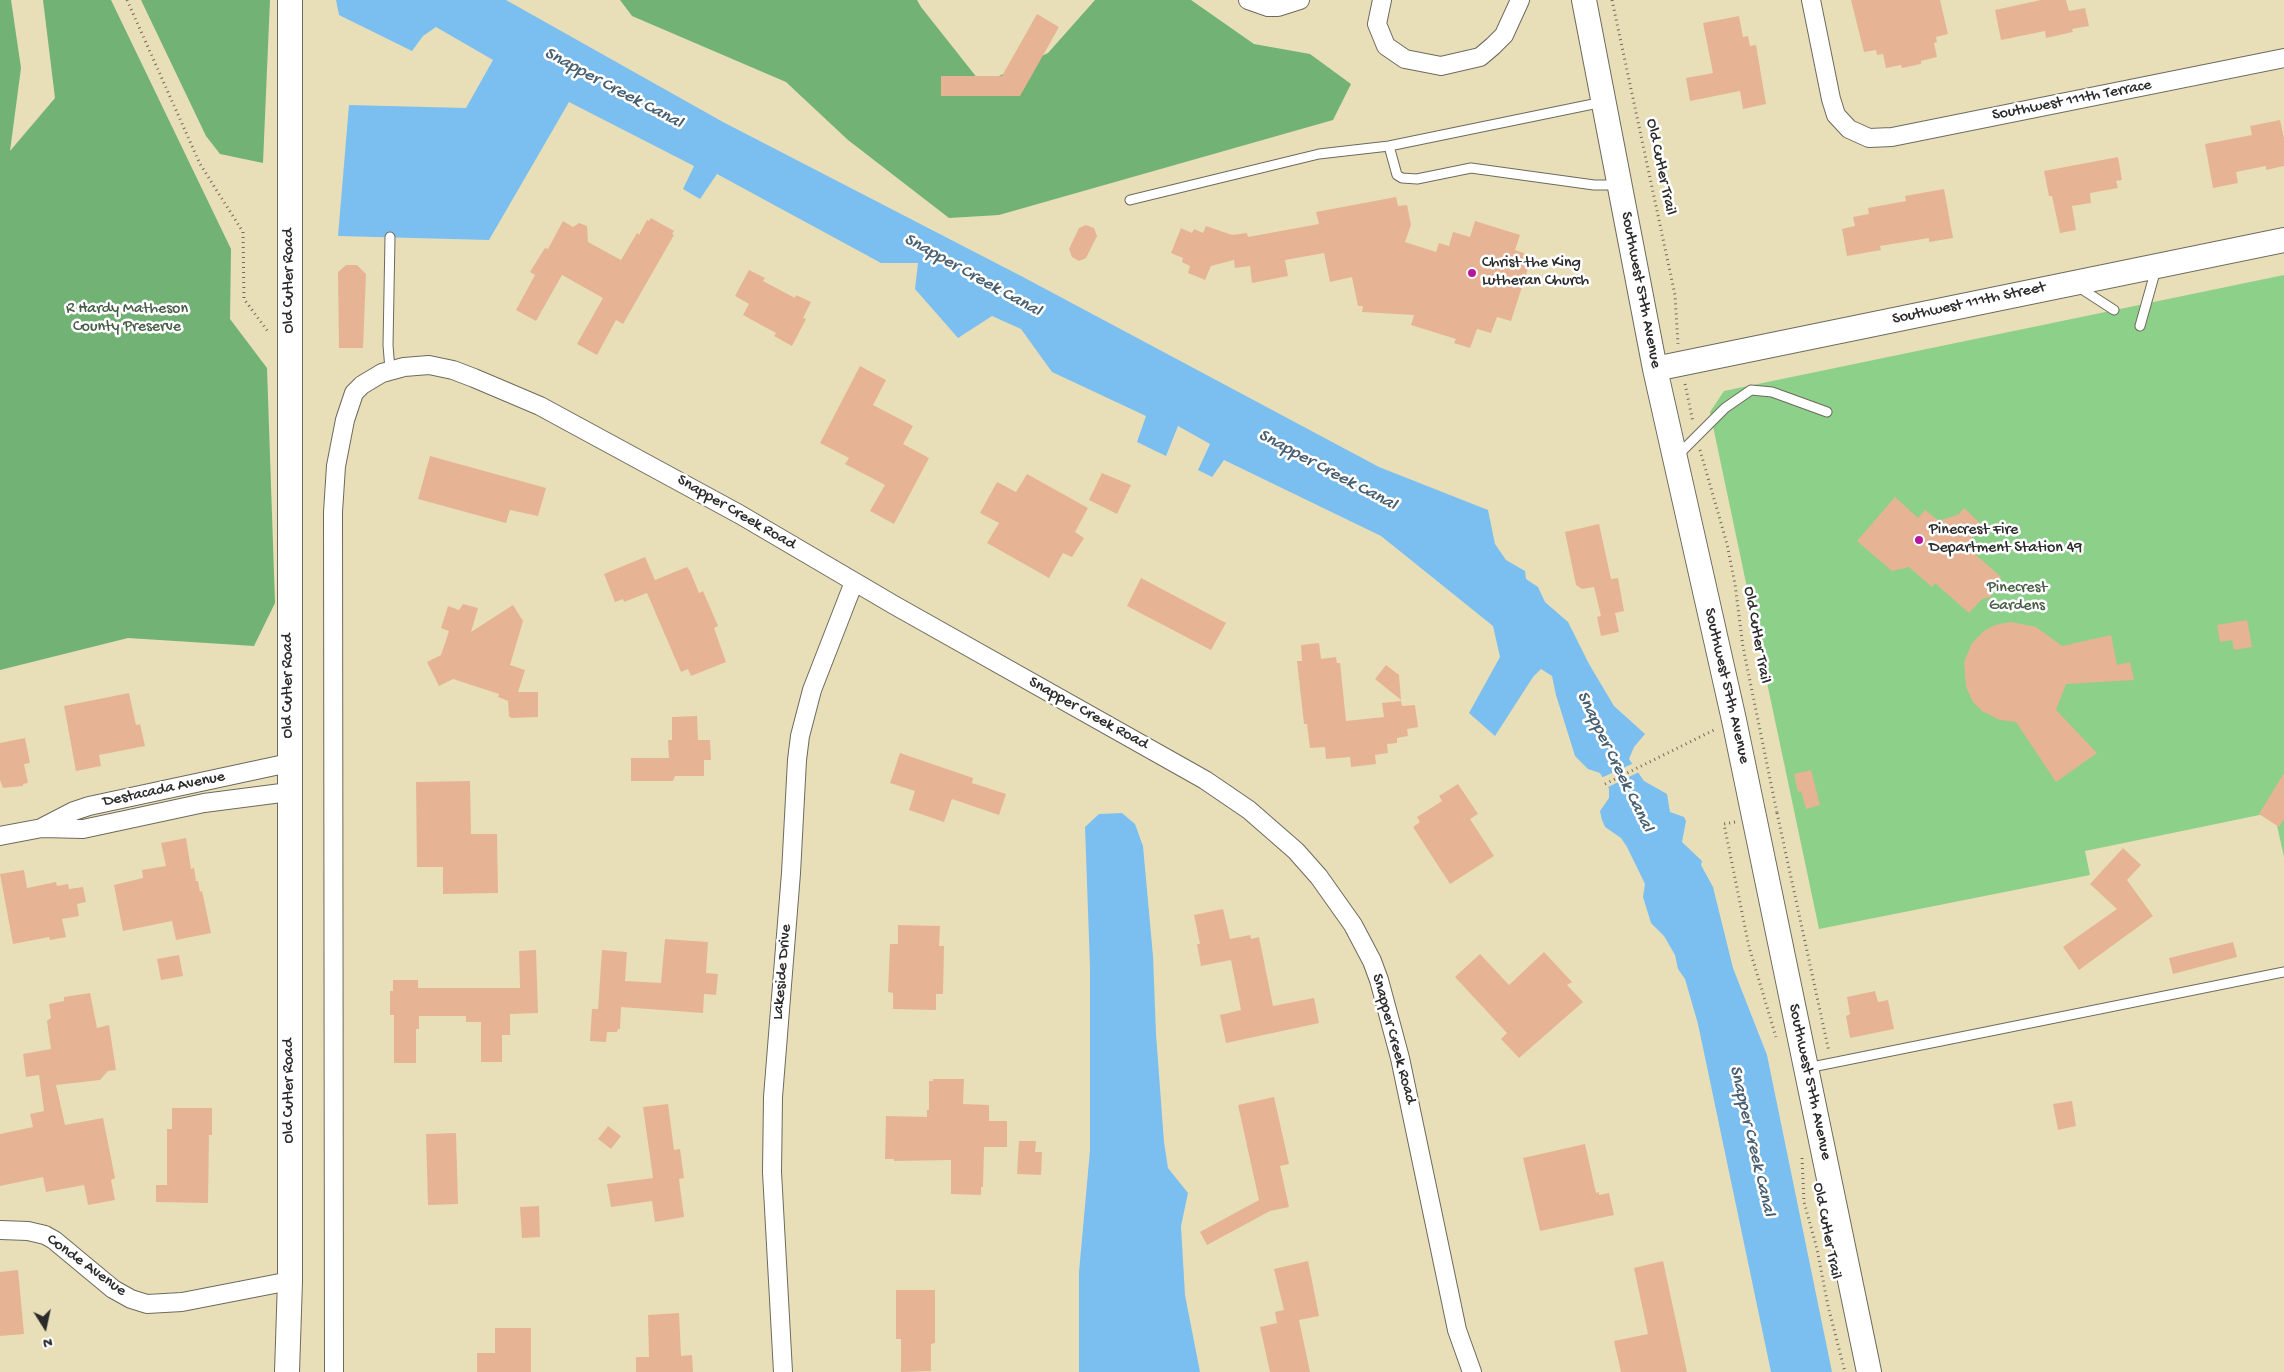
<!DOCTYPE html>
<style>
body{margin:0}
#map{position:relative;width:2284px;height:1372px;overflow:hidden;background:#e8dfb9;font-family:"Gochi Hand",sans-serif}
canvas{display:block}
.north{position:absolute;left:20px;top:1302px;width:50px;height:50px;-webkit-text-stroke:4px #fff;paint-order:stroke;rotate:170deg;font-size:14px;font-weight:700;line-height:20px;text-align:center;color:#2b2b2b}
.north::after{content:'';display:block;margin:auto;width:18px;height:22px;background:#2b2b2b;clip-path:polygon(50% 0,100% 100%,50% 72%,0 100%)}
</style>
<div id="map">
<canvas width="2284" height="1372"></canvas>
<div class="north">N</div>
</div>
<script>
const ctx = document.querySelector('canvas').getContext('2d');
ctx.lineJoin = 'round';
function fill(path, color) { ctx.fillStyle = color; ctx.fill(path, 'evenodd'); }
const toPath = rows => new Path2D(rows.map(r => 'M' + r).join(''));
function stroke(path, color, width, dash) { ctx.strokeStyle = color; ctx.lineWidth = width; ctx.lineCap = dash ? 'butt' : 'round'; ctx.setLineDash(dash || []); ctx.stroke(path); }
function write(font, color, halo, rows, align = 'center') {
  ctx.font = font + ' "Gochi Hand",sans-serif'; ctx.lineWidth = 5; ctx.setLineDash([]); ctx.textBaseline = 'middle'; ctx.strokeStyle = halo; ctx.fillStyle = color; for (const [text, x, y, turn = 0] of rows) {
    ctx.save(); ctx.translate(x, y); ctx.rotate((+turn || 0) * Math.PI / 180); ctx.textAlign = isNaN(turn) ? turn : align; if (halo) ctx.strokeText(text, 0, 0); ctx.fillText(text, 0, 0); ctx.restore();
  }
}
const green = toPath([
 [2284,275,2284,857,2274,812,2085,851,2090,875,1819,929,1710,412,1724,391]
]);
const forest = toPath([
 [0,0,11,0,21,68,10,151,55,98,43,0,111,0,231,249,230,319,267,368,275,603,254,646,128,638,0,670],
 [141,0,270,0,263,163,220,154,206,136],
 [620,0,917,0,921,7,982,84,1048,53,1095,0,1191,0,1254,44,1310,54,1351,84,1333,120,999,215,949,218,848,140,786,82,632,16]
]);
const water = toPath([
 [336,0,506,0,723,122,1023,277,1379,467,1488,510,1495,544,1506,560,1525,571,1526,579,1538,587,1545,602,1568,622,1589,664,1614,706,1645,734,1634,747,1629,759,1644,781,1667,794,1670,812,1684,817,1686,821,1682,842,1702,861,1701,865,1713,887,1733,968,1767,1055,1832,1372,1771,1372,1698,1024,1685,979,1678,969,1675,955,1664,936,1651,923,1643,897,1645,884,1627,847,1621,838,1605,827,1602,820,1600,811,1609,798,1609,789,1600,773,1588,769,1575,756,1556,695,1552,676,1541,669,1533,677,1495,736,1469,713,1500,657,1493,626,1381,536,1224,460,1212,477,1198,470,1210,444,1178,426,1166,456,1137,442,1146,416,1052,372,1021,329,992,316,958,338,915,289,918,263,881,263,717,174,700,199,683,189,694,166,569,102,489,240,338,236,349,105,466,108,493,60,436,27,423,36,412,51,339,15],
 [1122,813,1135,824,1143,846,1153,956,1156,1034,1164,1142,1168,1168,1188,1193,1181,1226,1185,1295,1200,1372,1079,1372,1079,1272,1090,1150,1090,967,1085,827,1099,814]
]);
const pier = toPath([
 [1634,763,1639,772,1606,788,1601,778]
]);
const building = toPath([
 [1851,0,1940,0,1948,34,1936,37,1937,42,1934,43,1937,57,1921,61,1921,64,1902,68,1901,65,1886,68,1883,54,1877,55,1876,50,1864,52],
 [2041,0,2066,0,2069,11,2085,8,2089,26,2072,29,2073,32,2046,38,2045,31,2001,40,1995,10],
 [1037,14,1059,27,1020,96,941,96,941,76,1002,76],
 [1739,16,1743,37,1748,36,1750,46,1756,45,1766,104,1743,109,1740,91,1690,101,1686,78,1713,73,1703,23],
 [2280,120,2284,138,2284,166,2266,170,2266,166,2236,172,2238,183,2213,188,2205,144,2252,135,2250,126],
 [2118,157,2122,180,2116,181,2118,188,2090,193,2091,203,2072,206,2076,230,2060,233,2052,196,2049,196,2044,171],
 [1944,189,1953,238,1929,242,1929,238,1880,246,1881,250,1847,256,1842,229,1855,226,1853,217,1869,214,1868,208,1906,201,1905,196],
 [1396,197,1398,206,1407,205,1411,225,1405,242,1436,252,1439,243,1449,246,1453,232,1470,237,1475,221,1520,235,1515,250,1532,256,1511,321,1497,317,1491,333,1477,329,1470,348,1454,343,1456,339,1411,325,1414,315,1362,312,1363,306,1358,306,1352,277,1330,282,1324,253,1285,260,1288,276,1252,283,1250,266,1235,268,1234,260,1211,266,1205,280,1188,273,1190,266,1182,262,1183,258,1171,253,1181,228,1192,233,1194,229,1203,233,1206,226,1232,235,1247,233,1248,237,1319,224,1316,212],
 [651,218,674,231,672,234,674,235,623,324,616,320,597,355,577,344,603,298,562,275,536,321,516,310,535,275,530,272,543,251,545,248,548,249,563,221,573,227,579,223,587,226,588,242,621,260,637,233,639,235,647,220,649,221],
 [1086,225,1094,228,1097,236,1086,258,1079,261,1072,257,1069,249,1079,228],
 [346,265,357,265,366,274,363,348,339,348,338,272],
 [749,270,765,278,763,281,795,298,796,295,811,302,803,318,806,319,792,346,774,336,776,333,743,315,749,304,735,296],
 [860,366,886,380,873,405,913,426,903,444,929,458,894,524,870,511,885,485,845,464,849,458,820,443],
 [430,456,546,488,538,516,510,510,506,523,418,499],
 [1102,473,1131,485,1117,514,1089,500],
 [1027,474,1088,508,1075,532,1084,538,1072,557,1063,553,1049,578,987,543,999,523,980,513,997,482,1016,492],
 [1895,497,1918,518,1925,510,1939,521,1959,514,1964,508,1980,523,1974,530,1969,549,2001,577,1991,588,1991,597,1982,599,1969,613,1935,583,1932,587,1909,567,1892,571,1857,541],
 [1599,524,1611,579,1618,578,1624,611,1615,613,1619,632,1601,636,1597,617,1601,616,1594,587,1582,589,1576,585,1565,532],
 [645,557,655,580,687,567,690,571,699,593,703,591,718,626,714,628,726,662,691,676,688,669,681,672,647,593,624,602,623,599,615,602,604,574],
 [1141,578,1226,623,1211,650,1127,606],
 [463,604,478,608,471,632,513,605,523,621,510,665,525,670,518,692,538,692,538,717,511,718,509,716,508,701,498,697,499,694,453,679,439,686,427,662,441,655,449,631,441,628,448,606,459,610],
 [2247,620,2252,647,2234,650,2232,640,2220,642,2217,625],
 [2011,622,2036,627,2062,646,2111,635,2117,665,2130,662,2134,680,2066,684,2056,710,2097,753,2056,782,2016,722,2000,720,1982,711,1973,702,1966,687,1964,662,1972,643,1984,631,1995,625],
 [1319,643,1321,659,1336,657,1337,663,1340,663,1346,721,1384,717,1382,703,1401,701,1402,706,1415,705,1418,727,1407,729,1408,736,1397,738,1397,743,1387,744,1388,753,1375,755,1376,764,1351,767,1350,757,1326,759,1325,747,1310,748,1307,724,1304,724,1297,661,1302,661,1301,645],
 [1386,665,1399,675,1401,700,1375,679],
 [129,693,136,725,140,724,145,746,99,755,101,766,76,771,64,706],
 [697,716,698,740,710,740,711,760,704,760,704,776,675,776,673,781,631,781,631,758,669,758,668,740,672,740,672,717],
 [25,738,30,763,24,764,28,783,23,784,23,786,3,788,0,780,0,743],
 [900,753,973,778,972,783,1006,794,999,815,952,799,944,822,909,810,915,791,890,783],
 [1811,770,1820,805,1806,809,1801,791,1798,792,1794,774],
 [2284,773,2284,819,2279,827,2259,814],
 [470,781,471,834,497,834,498,893,443,894,443,867,417,867,416,782],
 [1458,784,1478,814,1470,819,1494,856,1450,884,1413,827,1420,822,1417,817,1442,801,1439,796],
 [186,838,191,869,194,868,196,881,198,881,200,892,202,891,211,933,176,940,172,921,123,931,114,885,143,878,142,870,166,866,161,843],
 [2123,848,2141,865,2127,880,2153,916,2079,970,2063,947,2117,909,2090,884],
 [24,870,27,888,56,882,57,886,68,884,69,889,83,887,86,902,77,904,79,916,62,919,66,937,50,940,49,937,13,944,0,874],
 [1223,909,1230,939,1250,935,1251,939,1259,937,1273,1006,1314,998,1319,1023,1226,1043,1220,1015,1241,1010,1231,960,1201,966,1197,944,1200,944,1194,915],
 [898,925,940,926,939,946,944,946,943,994,936,994,936,1010,893,1009,893,993,888,992,890,944,898,944],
 [665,939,708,942,706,973,718,974,716,995,704,994,703,1013,621,1007,620,1029,618,1029,617,1032,607,1032,606,1042,590,1041,592,1009,598,1009,602,950,627,952,625,981,661,983],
 [2233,942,2237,957,2173,974,2169,958],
 [536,950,538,1013,510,1014,510,1035,502,1035,502,1062,481,1062,481,1022,466,1022,466,1016,419,1016,419,1029,416,1029,416,1063,394,1063,394,1015,390,1015,390,991,393,991,393,980,418,980,418,988,520,988,519,951],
 [1544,952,1572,982,1567,985,1583,1002,1519,1058,1501,1039,1507,1033,1455,977,1480,954,1509,985],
 [179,955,183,976,161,980,157,959],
 [1875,991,1878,1002,1888,1000,1894,1029,1850,1038,1846,1016,1850,1014,1847,997],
 [90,993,97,1028,109,1025,116,1070,108,1071,100,1080,56,1085,65,1125,103,1118,115,1178,111,1180,115,1200,88,1205,84,1185,46,1192,43,1177,0,1186,0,1134,33,1127,30,1114,44,1111,39,1075,26,1077,23,1054,51,1049,47,1021,51,1018,49,1004,64,1001,64,997],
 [933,1079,964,1079,963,1104,989,1105,989,1121,1007,1121,1007,1147,984,1147,983,1187,981,1187,981,1195,951,1194,951,1160,894,1161,894,1159,885,1159,886,1116,927,1117,927,1110,929,1110,929,1081,933,1081],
 [1274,1097,1289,1164,1280,1166,1289,1207,1270,1211,1207,1245,1200,1232,1259,1200,1238,1105],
 [2072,1101,2076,1126,2058,1130,2053,1104],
 [668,1104,674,1150,680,1149,684,1178,679,1179,684,1217,655,1222,652,1201,611,1207,607,1184,653,1178,643,1107],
 [172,1108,212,1108,212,1135,209,1135,208,1203,156,1202,156,1185,167,1185,167,1129,172,1129],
 [608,1126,621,1136,611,1149,598,1139],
 [456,1133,458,1204,428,1205,426,1134],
 [1019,1141,1036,1141,1035,1152,1042,1152,1041,1175,1017,1174],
 [1585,1144,1596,1193,1599,1192,1599,1195,1609,1193,1614,1215,1540,1231,1523,1158],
 [539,1206,540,1237,522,1238,520,1207],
 [1308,1261,1319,1316,1299,1320,1310,1372,1270,1372,1260,1327,1277,1323,1275,1312,1284,1310,1274,1269],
 [1663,1261,1687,1372,1621,1372,1614,1341,1648,1334,1634,1268],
 [18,1270,24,1334,0,1336,0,1272],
 [896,1290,935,1290,935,1343,931,1344,931,1371,901,1372,901,1339,896,1339],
 [679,1313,681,1356,692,1355,693,1372,636,1372,636,1357,649,1357,648,1315],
 [495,1328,531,1328,531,1372,477,1372,477,1353,495,1353]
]);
const path = toPath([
 [127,0,200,164,243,232,244,299,269,333],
 [1612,0,1675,295,1678,344],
 [1685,384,1693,422],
 [1700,450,1727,544,1735,584,1743,647,1777,813,1775,813],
 [1605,784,1716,729],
 [1777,813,1829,1052],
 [1735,822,1724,824,1749,947,1776,1037],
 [1802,1158,1804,1202,1817,1249,1828,1306,1845,1372]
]);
const lane = toPath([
 [1389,146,1397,175,1402,178,1417,179,1471,168,1594,185,1618,185],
 [1130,200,1319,154,1389,146,1603,102],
 [390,237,388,345,390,370],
 [2077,286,2114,310],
 [2140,326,2156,269],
 [1678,455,1725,408,1751,390,1772,392,1827,412],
 [1807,1068,2284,972]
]);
const street = toPath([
 [1248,0,1268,7,1278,7,1300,0],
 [1382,0,1377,24,1386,46,1405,59,1441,66,1480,57,1493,46,1504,35,1520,0],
 [1811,0,1831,99,1836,115,1849,129,1869,138,1892,137,2284,58],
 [43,827,74,811,89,806,289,763],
 [0,836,42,828,83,829,204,803,289,792],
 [0,1230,28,1231,45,1235,54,1240,113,1289,131,1299,147,1304,182,1302,290,1281],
 [334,1372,333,512,336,466,345,420,354,393,362,385,382,373,404,367,429,365,453,370,474,378,540,406,739,514,894,605,1205,780,1249,810,1296,851,1319,877,1353,925,1372,961,1379,980,1400,1058,1457,1330,1472,1372],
 [783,1372,772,1172,773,1097,791,873,797,760,800,736,812,690,854,582]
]);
const secondary = toPath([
 [1584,0,1655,369,1734,720,1869,1372],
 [1655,369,2284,240],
 [287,1372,290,1281,290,0]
]);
const markers = [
 [1472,273,5,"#b5179e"],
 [1919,540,5,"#b5179e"]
];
const streetNames = [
 ["Southwest 111th Terrace",2072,101,-11],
 ["Old Cutler Trail",1660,167,78],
 ["Old Cutler Road",290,281,-90],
 ["Southwest 57th Avenue",1640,290,79],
 ["Southwest 111th Street",1969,304,-12],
 ["Snapper Creek Road",736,513,30],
 ["Old Cutler Trail",1756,635,80],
 ["Old Cutler Road",289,686,-90],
 ["Southwest 57th Avenue",1726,686,77],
 ["Snapper Creek Road",1088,714,29],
 ["Destacada Avenue",164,790,-12],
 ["Lakeside Drive",783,972,-85],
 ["Snapper Creek Road",1393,1039,75],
 ["Southwest 57th Avenue",1809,1082,78],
 ["Old Cutler Road",290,1091,-90],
 ["Old Cutler Trail",1826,1231,79],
 ["Conde Avenue",86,1266,36]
];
const poiNames = [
 ["Christ the King",1482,264],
 ["Lutheran Church",1482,282],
 ["Pinecrest Fire",1929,531],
 ["Department Station 49",1929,549]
];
const parkNames = [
 ["R Hardy Matheson",127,310],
 ["County Preserve",127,328],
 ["Pinecrest",2017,589],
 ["Gardens",2017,607]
];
const waterNames = [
 ["Snapper Creek Canal",613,89,28],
 ["Snapper Creek Canal",972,276,29],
 ["Snapper Creek Canal",1327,471,28],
 ["Snapper Creek Canal",1614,762,64],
 ["Snapper Creek Canal",1751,1141,77]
];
fill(green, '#8dd089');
fill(forest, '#72b275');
fill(water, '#7bbff1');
fill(pier, '#e8dfb9');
fill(building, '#e6b494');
stroke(lane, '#6d6a5d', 11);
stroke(street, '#6d6a5d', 20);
stroke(secondary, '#6d6a5d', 26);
stroke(path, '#6d6a5d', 3, [1, 4]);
stroke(lane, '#fff', 9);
stroke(street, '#fff', 18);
stroke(secondary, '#fff', 24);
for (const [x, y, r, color] of markers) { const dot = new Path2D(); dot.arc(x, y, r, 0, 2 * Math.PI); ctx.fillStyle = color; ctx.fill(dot); stroke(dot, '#fff', 2); }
write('16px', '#2b2b2b', '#fff', streetNames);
write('16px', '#2b2b2b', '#fff', poiNames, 'left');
write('16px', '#485d47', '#fff', parkNames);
write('italic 18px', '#475f70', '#fff', waterNames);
</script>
